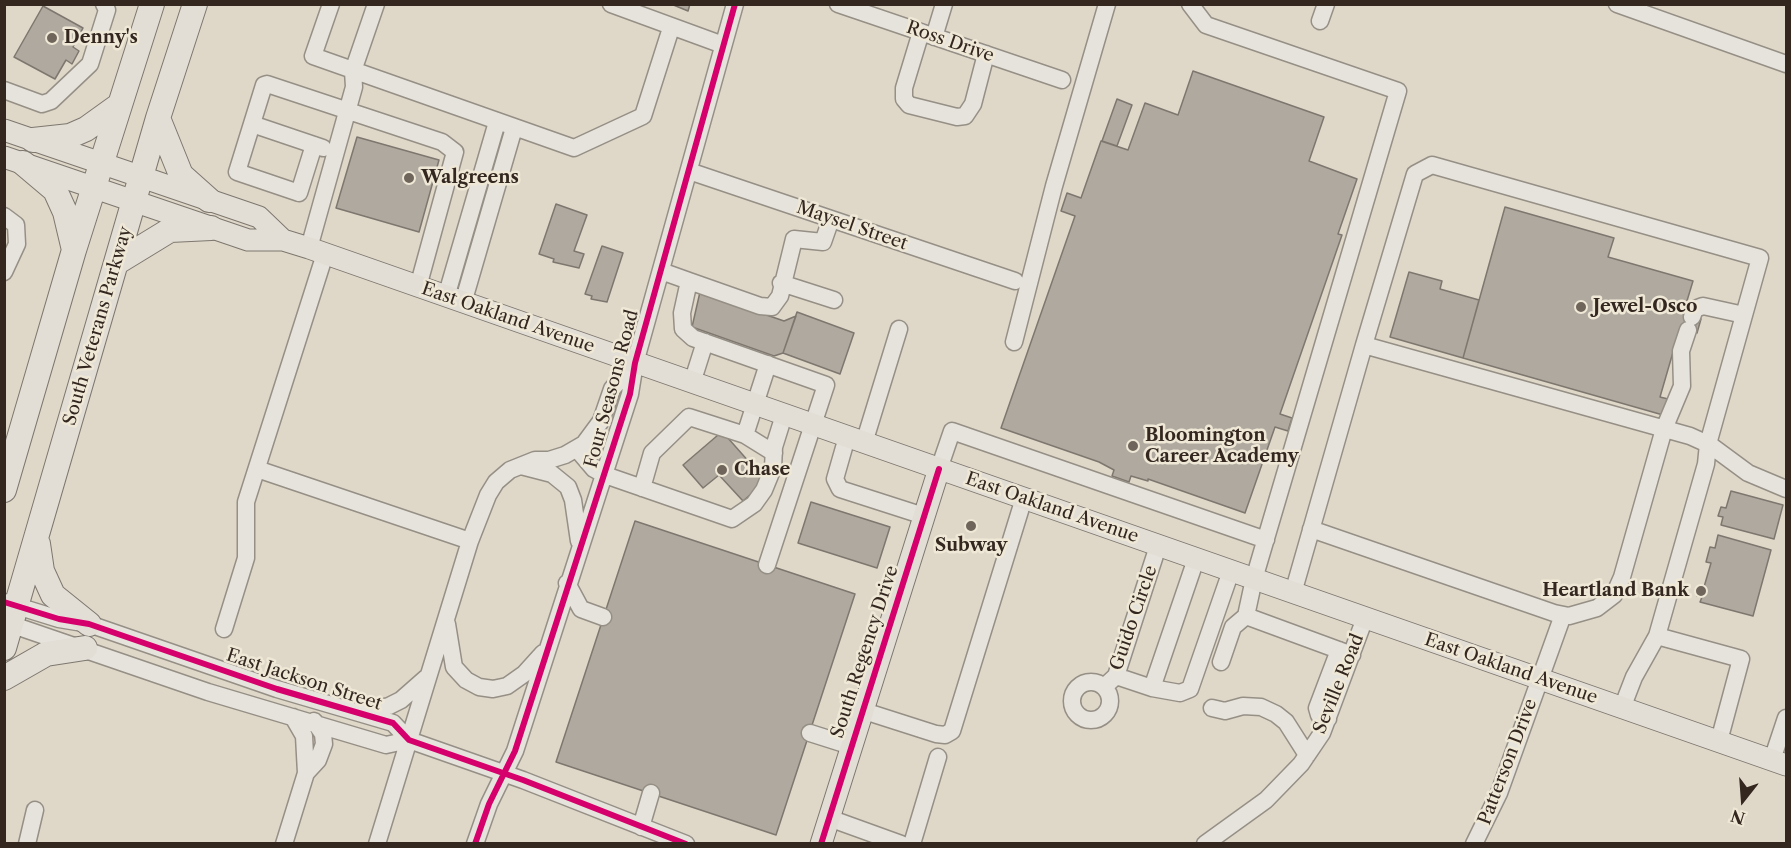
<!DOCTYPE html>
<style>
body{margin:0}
#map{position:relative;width:1791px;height:848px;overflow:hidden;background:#dfd8c9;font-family:"Libre Caslon Text",serif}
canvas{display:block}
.frame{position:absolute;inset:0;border:6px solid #33271f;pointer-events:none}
.north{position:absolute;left:1713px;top:770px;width:60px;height:60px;-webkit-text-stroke:4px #efe8d7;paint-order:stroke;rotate:197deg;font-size:16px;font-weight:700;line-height:24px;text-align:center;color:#33271f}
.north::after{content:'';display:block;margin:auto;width:21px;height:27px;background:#33271f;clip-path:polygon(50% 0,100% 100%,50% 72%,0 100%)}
</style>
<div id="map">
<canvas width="1791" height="848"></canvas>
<div class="frame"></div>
<div class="north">N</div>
</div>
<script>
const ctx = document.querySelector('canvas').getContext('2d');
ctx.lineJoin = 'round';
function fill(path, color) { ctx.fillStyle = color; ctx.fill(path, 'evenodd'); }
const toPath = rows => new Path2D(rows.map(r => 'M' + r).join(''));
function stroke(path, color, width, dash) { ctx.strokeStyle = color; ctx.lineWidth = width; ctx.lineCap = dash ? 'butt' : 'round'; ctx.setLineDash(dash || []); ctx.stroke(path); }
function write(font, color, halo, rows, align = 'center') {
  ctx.font = font + ' "Libre Caslon Text",serif'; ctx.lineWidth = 5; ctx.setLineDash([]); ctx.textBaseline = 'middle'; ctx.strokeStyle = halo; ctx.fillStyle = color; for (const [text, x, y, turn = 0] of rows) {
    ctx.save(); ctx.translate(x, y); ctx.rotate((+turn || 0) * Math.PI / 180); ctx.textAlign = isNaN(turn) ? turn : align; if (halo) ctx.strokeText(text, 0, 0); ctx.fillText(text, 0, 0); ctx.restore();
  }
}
const building = toPath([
 [671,4,690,4,688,11,671,4],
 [43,6,83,28,73,47,79,51,72,64,66,60,55,79,14,57,43,6],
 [1193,71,1324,117,1309,161,1357,179,1338,234,1342,235,1280,414,1292,418,1288,431,1275,427,1245,513,1148,479,1148,481,1131,476,1129,482,1112,476,1114,470,1099,462,1001,428,1075,216,1061,211,1067,193,1081,198,1101,141,1128,150,1145,103,1178,115,1193,71],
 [1117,99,1132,105,1117,146,1102,141,1117,99],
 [357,137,439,160,419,232,336,208,357,137],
 [556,204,587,215,574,251,584,254,579,268,553,262,554,259,539,254,556,204],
 [1505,207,1614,238,1608,257,1693,281,1683,314,1701,319,1697,333,1680,328,1660,397,1668,399,1663,415,1463,358,1505,207],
 [602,246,623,253,607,302,591,299,592,296,585,294,602,246],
 [1409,272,1442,281,1440,289,1479,300,1463,358,1390,337,1409,272],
 [700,292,784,321,796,316,783,353,774,356,692,327,700,292],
 [797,312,854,333,840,374,783,353,797,312],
 [718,435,727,437,766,481,743,501,719,475,703,488,683,465,718,435],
 [1731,491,1783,505,1774,539,1721,525,1723,517,1718,516,1721,507,1726,508,1731,491],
 [811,502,890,527,877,568,798,543,811,502],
 [635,521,855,594,776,835,556,762,635,521],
 [1718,535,1771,550,1753,616,1700,602,1702,597,1697,596,1700,586,1704,587,1711,563,1706,562,1710,547,1715,548,1718,535]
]);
const minor = toPath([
 [331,4,313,56,574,148,643,116,671,28],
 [611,4,723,45],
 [838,4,1062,80],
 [1190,4,1206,25,1398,91,1254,579,1246,616,1352,655],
 [1617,4,1786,64],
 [1320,21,1326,4],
 [921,32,904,88,904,99,909,105,957,117,965,116,973,104,986,54],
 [934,37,944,4],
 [4,90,42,104,51,101,90,64,107,10,104,4],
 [252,124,323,148],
 [314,145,299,193,237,172,264,85,267,84,442,142,455,152,418,287],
 [689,171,1015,281],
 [4,216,16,225,17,244,4,272],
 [309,248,354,87,353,71,376,4],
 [661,271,689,281,682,313,683,329,693,338,826,385,767,565],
 [689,281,760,306,772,307,780,296,794,239,823,242,831,219],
 [781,283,834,300],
 [446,297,497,122],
 [463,303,514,128],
 [1692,317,1695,309,1703,306,1744,315],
 [1014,342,1054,186,1107,4],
 [1364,345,1415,174,1432,165,1760,258,1708,444,1706,464,1657,636,1634,677,1622,708],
 [692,383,705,342],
 [745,435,768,364],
 [847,437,835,479,840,489,924,516],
 [864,443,899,329],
 [577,449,594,469,605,475,732,519,754,504,764,490,773,468,774,447,784,415],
 [521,466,552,474,568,487,573,500,579,541],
 [257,469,470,541],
 [939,469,952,431,1266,540],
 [642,488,652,453,689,417,745,435,774,453],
 [1311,529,1554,613,1569,616,1597,608,1614,595,1622,577,1664,429,1682,386,1681,351,1688,330],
 [567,583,581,609,603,617],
 [1293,593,1364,345,1690,436,1710,445,1748,473,1786,489],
 [4,602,59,619,89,624,277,689,393,723,409,740,523,780,686,844],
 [4,622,208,692,386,745,409,740],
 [447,624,454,667,466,680,479,687,493,689,507,686,524,674,543,653],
 [224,629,246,558,246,502,325,254],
 [1657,636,1741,659,1719,741],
 [1221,662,1233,627,1246,616],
 [1116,676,1152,688,1196,559],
 '1072 701a19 19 0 1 1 38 0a19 19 0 1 1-38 0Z',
 [1104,687,1116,676,1158,546],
 [1152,688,1180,693,1190,689,1231,571],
 [1212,708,1225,711,1243,706,1261,707,1276,714,1286,722,1307,755],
 [861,710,936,734,945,735,952,731,1024,498],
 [361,712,389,706,401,700,426,678],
 [1328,719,1319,715,1317,708,1339,650],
 [810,733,851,746],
 [1772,760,1786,718],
 [306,773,318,760,324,744,323,734,314,721],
 [829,818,901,844],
 [641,827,651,793],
 [27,844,35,810],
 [284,844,306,773,304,736,293,717],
 [377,844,470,541,488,495,496,482,510,470,535,460,549,460,565,455,584,444,601,421,612,389,634,363],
 [475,844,489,804,515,751,630,394,635,363,735,4],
 [912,844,938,757],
 [1205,844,1266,800,1301,764,1322,733,1365,618],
 [1474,844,1499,793,1563,615]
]);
const major = toPath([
 [4,130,259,217,283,240],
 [4,157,248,240,283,240,309,248,1786,765],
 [821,844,939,469]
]);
const highway = toPath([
 [158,118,181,175,209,200],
 [33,140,70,136,86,129,118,106],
 [23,163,55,190,65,212,74,250],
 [116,263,170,230,211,228],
 [4,490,74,250,152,4],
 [38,544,42,571,53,595,89,624],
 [4,648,158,118,195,4],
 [4,678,46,654,85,648]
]);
const cycleway = toPath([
 [4,602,59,619,89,624,277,689,393,723,409,740,523,780,686,844],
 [475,844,489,804,515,751,630,394,635,363,735,4],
 [821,844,939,469]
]);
const markers = [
 [52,38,6,"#6f655a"],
 [409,178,6,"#6f655a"],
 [1581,307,6,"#6f655a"],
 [1133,446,6,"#6f655a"],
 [722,470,6,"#6f655a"],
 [971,526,6,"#6f655a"],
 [1701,591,6,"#6f655a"]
];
const poiNames = [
 ["Denny's",64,38],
 ["Walgreens",421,178],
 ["Jewel-Osco",1593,307],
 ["Bloomington",1145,436],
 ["Career Academy",1145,457],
 ["Chase",734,470],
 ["Subway",971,546,"center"],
 ["Heartland Bank",1689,591,"right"]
];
const streetNames = [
 ["Ross Drive",950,42,19],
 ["Maysel Street",852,226,19],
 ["East Oakland Avenue",508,318,19],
 ["South Veterans Parkway",98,326,-74],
 ["Four Seasons Road",612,389,-75],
 ["East Oakland Avenue",1052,508,19],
 ["Guido Circle",1134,618,-71],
 ["South Regency Drive",865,652,-72],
 ["East Oakland Avenue",1511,669,19],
 ["East Jackson Street",304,680,18],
 ["Seville Road",1339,684,-68],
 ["Patterson Drive",1508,762,-69]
];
fill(building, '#afa99f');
stroke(building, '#7d776f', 1.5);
stroke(minor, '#958f86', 19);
stroke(major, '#7d776f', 23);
stroke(highway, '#7d776f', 26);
stroke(minor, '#e6e3dc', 16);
stroke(major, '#e2ded6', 21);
stroke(highway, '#e2ded6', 24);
stroke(cycleway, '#d6006c', 6);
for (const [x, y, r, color] of markers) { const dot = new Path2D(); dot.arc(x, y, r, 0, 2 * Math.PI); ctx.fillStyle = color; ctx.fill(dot); stroke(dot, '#efe8d7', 2); }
write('bold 18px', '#33271f', '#efe8d7', poiNames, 'left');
write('18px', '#33271f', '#efe8d7', streetNames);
</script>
